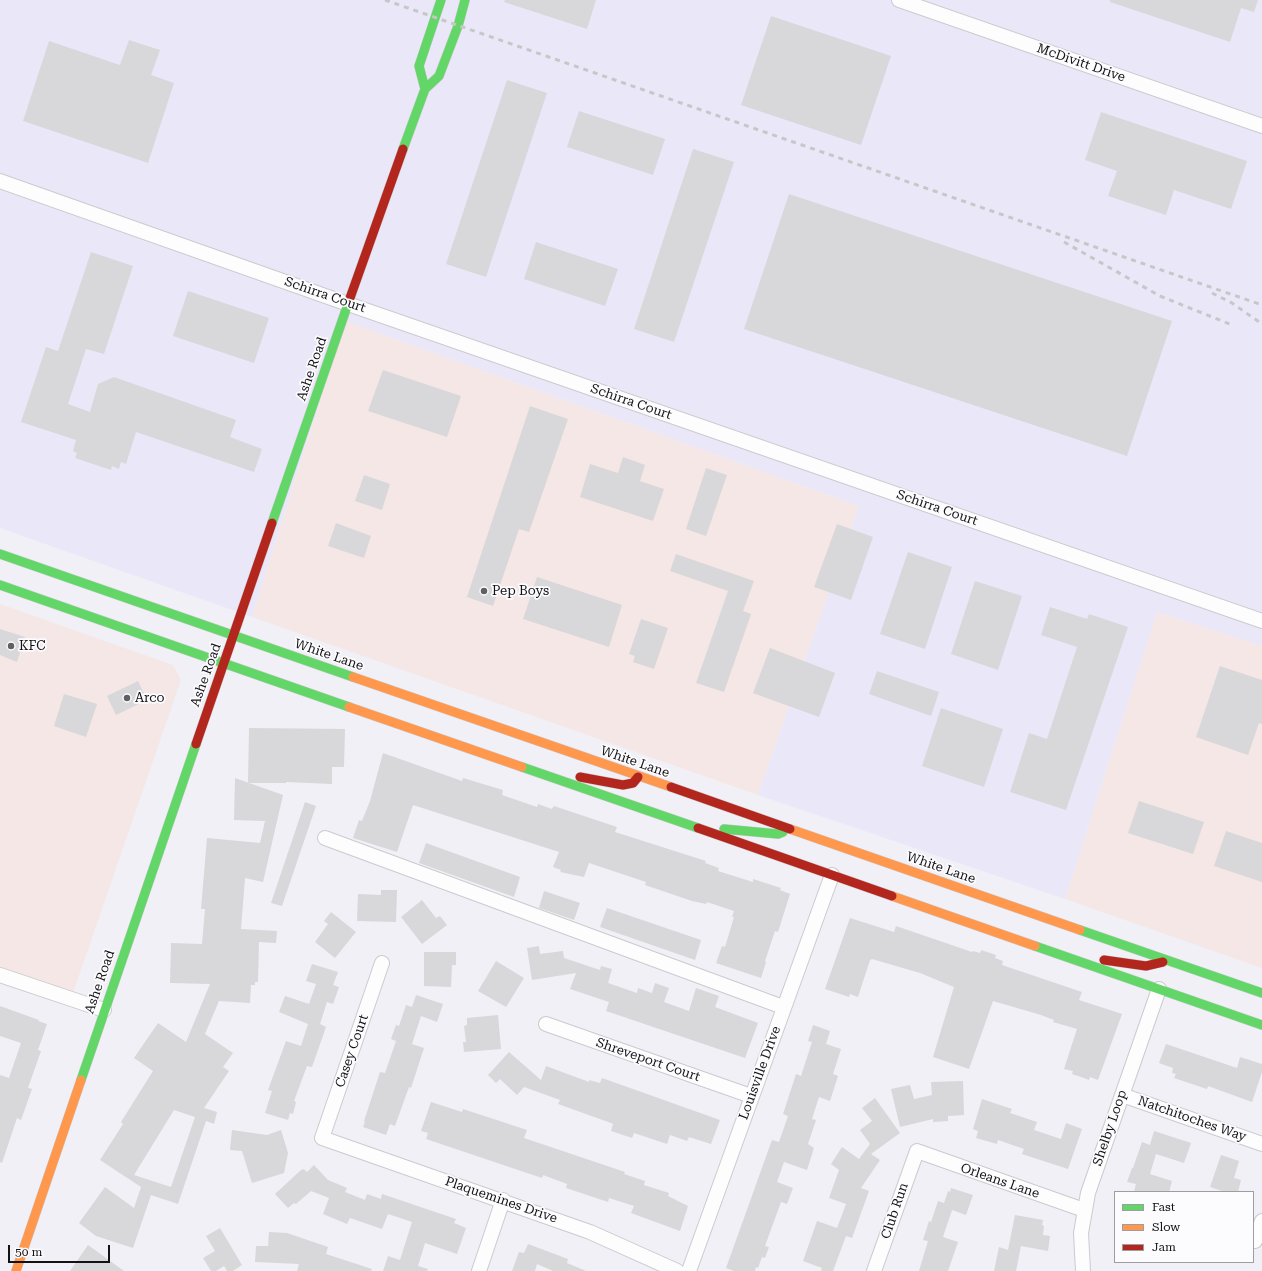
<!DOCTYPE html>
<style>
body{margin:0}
#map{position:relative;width:1262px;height:1271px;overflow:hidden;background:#f0f0f6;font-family:"Roboto Serif",serif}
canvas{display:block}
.legend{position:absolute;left:1114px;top:1191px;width:140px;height:72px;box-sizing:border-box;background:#fcfcfe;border:1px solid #9e9ea1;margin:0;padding:5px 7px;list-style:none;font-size:12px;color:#121215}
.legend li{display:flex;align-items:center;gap:8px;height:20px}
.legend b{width:20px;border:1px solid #9e9ea1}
.scale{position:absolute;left:8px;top:1245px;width:102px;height:18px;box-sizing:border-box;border:2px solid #121215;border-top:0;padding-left:5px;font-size:12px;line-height:14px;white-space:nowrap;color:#121215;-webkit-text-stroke:3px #fcfcfe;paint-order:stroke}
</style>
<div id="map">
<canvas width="1262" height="1271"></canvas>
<ul class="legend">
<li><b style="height:5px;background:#63d668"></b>Fast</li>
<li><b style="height:5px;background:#ff974d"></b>Slow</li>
<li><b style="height:5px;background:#b3261e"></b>Jam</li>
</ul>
<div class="scale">50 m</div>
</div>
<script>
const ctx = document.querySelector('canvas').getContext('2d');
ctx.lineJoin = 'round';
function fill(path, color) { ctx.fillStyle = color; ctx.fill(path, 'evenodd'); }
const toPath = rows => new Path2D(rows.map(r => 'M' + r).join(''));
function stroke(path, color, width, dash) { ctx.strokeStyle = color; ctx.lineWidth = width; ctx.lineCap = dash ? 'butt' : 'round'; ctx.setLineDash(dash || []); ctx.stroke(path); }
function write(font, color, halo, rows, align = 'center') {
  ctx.font = font + ' "Roboto Serif",serif'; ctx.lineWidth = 3.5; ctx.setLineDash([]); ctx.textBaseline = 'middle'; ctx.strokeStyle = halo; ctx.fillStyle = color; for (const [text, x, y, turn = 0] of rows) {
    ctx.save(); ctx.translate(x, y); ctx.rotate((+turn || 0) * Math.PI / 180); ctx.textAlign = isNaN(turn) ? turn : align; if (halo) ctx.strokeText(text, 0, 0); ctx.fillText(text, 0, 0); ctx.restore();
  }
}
const commercial = toPath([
 [345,321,859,506,758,795,252,617],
 [0,604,173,665,181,680,72,996,0,968],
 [1157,612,1262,646,1262,968,1065,899]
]);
const industrial = toPath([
 [0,0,1262,0,1262,646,1157,612,1065,899,758,795,859,506,345,321,252,617,0,528]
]);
const building = toPath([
 [505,0,596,0,587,29,504,2],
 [1110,0,1258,0,1254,12,1241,8,1230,42,1110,2],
 [771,16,891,56,861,145,741,105],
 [129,40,160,50,151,75,174,83,148,163,23,121,49,41,120,65],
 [507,80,547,93,486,277,446,264],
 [579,111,665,139,653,175,567,147],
 [1101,112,1247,161,1231,209,1174,190,1166,215,1108,196,1117,171,1085,160],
 [693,149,734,162,674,342,634,329],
 [789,194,1172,321,1127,456,744,329],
 [536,242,618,269,605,306,524,279],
 [91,252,133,266,104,354,86,349,68,404,90,412,98,384,114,377,236,420,230,437,262,449,254,472,136,432,126,464,121,462,119,469,112,466,111,470,75,458,77,453,73,451,76,440,21,422,46,347,58,351],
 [188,291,269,318,254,363,173,336],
 [383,370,461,396,447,437,368,411],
 [530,406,568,419,529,532,519,529,493,606,467,597],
 [623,457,645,465,640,481,664,489,653,521,580,497,590,464,618,473],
 [706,468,727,475,706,536,686,529],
 [364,475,390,484,382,510,355,501],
 [336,523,371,536,364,558,328,546],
 [837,524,873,537,851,600,814,587],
 [908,552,952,567,925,649,880,634],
 [676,554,754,581,743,611,751,614,724,692,696,683,728,591,670,571],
 [537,577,622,605,609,647,523,619],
 [975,581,1022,596,998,670,951,654],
 [1050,607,1087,619,1089,614,1128,627,1066,810,1010,792,1029,733,1047,739,1077,647,1041,635],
 [641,619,668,628,654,669,633,662,635,656,629,654],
 [0,629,25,637,17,662,0,655],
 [770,648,835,673,819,717,753,693],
 [1220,666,1262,680,1262,724,1259,723,1248,755,1196,737],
 [877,671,939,692,931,716,869,694],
 [138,681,147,700,116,715,107,696],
 [64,694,97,704,86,737,54,726],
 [941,708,1003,729,984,787,922,766],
 [249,728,345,729,344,767,332,767,332,784,286,782,286,783,248,783],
 [383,753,462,781,463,778,503,790,502,795,537,807,538,804,552,809,554,806,617,827,615,832,706,861,705,863,719,868,718,871,753,882,753,879,781,888,780,890,790,894,778,932,775,931,765,961,766,962,761,978,716,963,722,946,725,947,734,917,732,917,734,911,707,902,706,904,692,901,645,885,646,882,589,863,584,877,560,872,561,870,553,867,559,852,413,805,397,852,353,838,359,820,362,821,370,801],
 [235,778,283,795,263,882,245,878,241,929,277,931,276,943,259,942,258,982,255,982,255,985,251,985,250,1003,219,1001,205,1034,233,1053,223,1067,229,1071,204,1108,217,1112,214,1124,206,1121,178,1204,151,1195,133,1248,96,1236,79,1223,105,1187,134,1208,141,1187,100,1160,123,1124,121,1122,153,1071,134,1058,158,1023,186,1042,210,984,170,983,171,943,202,944,205,909,201,909,207,838,260,843,265,821,234,820],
 [174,1110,195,1117,171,1187,134,1175],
 [1139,801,1204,822,1193,854,1128,833],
 [305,802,316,806,282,906,271,903],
 [1226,831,1262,843,1262,882,1214,866],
 [426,843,520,877,514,897,419,863],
 [381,890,397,890,396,922,357,921,358,894,381,895],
 [544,891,580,903,574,920,539,908],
 [422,900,436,918,440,916,447,925,422,944,401,917],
 [607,908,701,940,695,960,600,927],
 [331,912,356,932,335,958,315,942,328,924,324,921],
 [850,918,894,932,896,926,972,952,973,951,980,953,981,950,996,955,995,958,1003,961,1002,965,1082,992,1079,1000,1122,1014,1098,1080,1090,1077,1089,1080,1084,1078,1072,1074,1073,1071,1064,1069,1077,1029,1053,1022,1054,1020,1041,1015,993,1001,969,1069,933,1057,954,987,920,973,872,959,870,960,858,997,850,994,849,997,825,989],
 [539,946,540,954,563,951,564,958,600,970,601,966,612,969,608,983,637,993,638,988,652,993,655,983,669,988,664,1002,689,1011,696,988,719,996,715,1007,758,1023,745,1058,606,1011,609,1002,570,989,576,973,532,980,527,948],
 [424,952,456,952,456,965,452,965,451,987,424,986],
 [496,961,524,978,506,1007,478,991],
 [312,964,338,972,333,985,339,987,333,1004,327,1002,320,1024,326,1027,312,1067,307,1066,294,1101,296,1102,293,1114,290,1113,288,1120,265,1113,272,1091,268,1090,286,1041,301,1046,308,1024,279,1012,285,996,309,1004,316,984,306,981],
 [416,995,443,1004,437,1022,421,1016,412,1044,424,1048,411,1088,409,1087,395,1126,390,1124,386,1135,363,1127,365,1122,364,1121,380,1072,385,1073,396,1041,391,1039,396,1025,399,1026,406,1005,412,1007],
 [0,1006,39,1020,38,1021,47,1024,38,1050,41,1051,28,1088,32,1089,21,1120,17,1118,2,1163,0,1162,0,1075,9,1078,21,1043,0,1036],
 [498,1015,501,1049,464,1052,463,1042,466,1042,464,1026,467,1025,467,1018],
 [813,1025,830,1031,826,1044,841,1049,833,1074,838,1076,830,1101,819,1097,812,1119,816,1120,808,1144,814,1148,807,1170,784,1162,777,1182,793,1188,787,1204,781,1202,765,1246,769,1247,765,1258,762,1257,758,1268,756,1267,755,1271,734,1271,726,1268,772,1140,779,1142,788,1116,783,1114,796,1074,801,1076,812,1042,808,1041],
 [1166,1044,1237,1068,1240,1057,1262,1064,1262,1072,1252,1102,1208,1086,1207,1089,1174,1078,1176,1074,1172,1073,1173,1068,1159,1063],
 [509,1052,541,1080,546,1066,589,1082,589,1080,600,1083,602,1078,720,1120,711,1144,689,1137,687,1141,670,1135,667,1144,634,1133,632,1138,611,1131,613,1124,611,1123,558,1104,560,1100,524,1087,517,1095,500,1079,496,1083,488,1075],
 [963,1081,964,1115,948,1116,948,1121,933,1122,933,1119,900,1127,891,1089,910,1085,914,1099,932,1095,931,1082],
 [875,1098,900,1133,871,1154,880,1160,861,1188,869,1191,852,1238,846,1236,833,1271,821,1271,822,1268,803,1261,817,1221,837,1228,846,1204,829,1198,839,1170,831,1164,842,1147,859,1159,870,1144,860,1130,872,1121,862,1108],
 [982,1099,1012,1109,1010,1113,1037,1122,1034,1130,1061,1139,1066,1123,1082,1129,1068,1169,1022,1154,1024,1149,998,1140,997,1144,976,1138,978,1131,973,1129],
 [431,1102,462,1112,463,1109,527,1130,524,1138,625,1172,624,1174,645,1181,644,1185,669,1193,668,1196,688,1206,680,1231,631,1213,634,1206,609,1198,608,1202,566,1188,567,1184,543,1175,542,1178,426,1139,428,1133,421,1131],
 [232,1130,267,1135,281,1130,288,1153,284,1173,252,1183,242,1151,230,1150],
 [1154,1131,1191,1143,1184,1163,1156,1154,1150,1174,1172,1181,1169,1192,1134,1192,1136,1184,1127,1182,1132,1168,1133,1168,1142,1142,1150,1145],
 [1221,1155,1239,1161,1234,1178,1241,1180,1238,1192,1225,1192,1210,1187],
 [314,1165,328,1180,347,1188,345,1192,365,1200,367,1194,381,1199,382,1194,456,1219,454,1223,466,1228,457,1254,425,1243,418,1266,428,1269,427,1271,383,1271,388,1256,400,1260,412,1222,388,1214,382,1229,350,1218,347,1224,323,1214,329,1198,311,1191,296,1204,294,1203,288,1208,275,1194,301,1170,304,1169,307,1172],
 [951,1188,973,1195,966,1215,952,1210,943,1237,958,1242,948,1271,919,1271,928,1241,923,1240,929,1221,931,1222,938,1201,944,1203,948,1191,950,1192],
 [1015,1215,1043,1220,1042,1225,1044,1226,1043,1235,1050,1236,1048,1251,1021,1246,1016,1271,994,1271,999,1247,1008,1250],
 [220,1228,242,1265,233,1271,227,1271,224,1266,216,1271,211,1271,203,1258,215,1251,206,1236],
 [269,1232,287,1233,328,1247,326,1254,372,1269,371,1271,297,1271,299,1264,255,1262,256,1246,268,1246],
 [528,1244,568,1259,567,1263,586,1271,553,1271,537,1264,535,1271,512,1271,519,1252,524,1253],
 [88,1245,124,1271,70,1271]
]);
const street = toPath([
 [899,0,1262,126],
 [0,181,348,304,1262,621],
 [325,838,783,1007],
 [382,963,322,1138,590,1232,677,1271],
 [0,975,104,1010],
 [546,1024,751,1096],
 [1122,1095,1262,1144],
 [1255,1241,1262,1221],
 [479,1271,503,1200],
 [689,1271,832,875],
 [874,1271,917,1151,1084,1210],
 [1083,1271,1081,1233,1088,1193,1159,989]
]);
const fast = toPath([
 [425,89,419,66,441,0],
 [403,149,425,89,439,76,458,26,465,0],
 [272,523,350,298],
 [0,554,353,677],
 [0,585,349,707],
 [522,767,698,828],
 [724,829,778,834,783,832],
 [1080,930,1262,993],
 [1035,946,1262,1025],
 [81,1080,196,744]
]);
const slow = toPath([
 [353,677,671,787],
 [349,707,522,767],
 [790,829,1080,930],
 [892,896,1035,946],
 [16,1271,81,1080]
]);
const jam = toPath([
 [350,298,403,149],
 [196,744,272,523],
 [580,777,623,785,633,783,638,777],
 [671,787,790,829],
 [698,828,892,896],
 [1104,960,1146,966,1163,962]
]);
const rail = toPath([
 [385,0,1262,305],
 [1064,242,1160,296,1232,325],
 [1212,293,1232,303,1262,324]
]);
const markers = [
 [484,591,4,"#606064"],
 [11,646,4,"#606064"],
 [127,698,4,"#606064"]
];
const streetNames = [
 ["McDivitt Drive",1081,63,19],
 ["Schirra Court",325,295,19],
 ["Ashe Road",312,369,-71],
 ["Schirra Court",631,402,19],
 ["Schirra Court",937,508,19],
 ["White Lane",329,655,19],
 ["Ashe Road",206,675,-70],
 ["White Lane",635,762,19],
 ["White Lane",941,868,19],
 ["Ashe Road",100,982,-71],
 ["Casey Court",352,1051,-71],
 ["Shreveport Court",648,1060,19],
 ["Louisville Drive",760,1073,-70],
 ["Natchitoches Way",1192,1119,19],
 ["Shelby Loop",1110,1128,-71],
 ["Orleans Lane",1000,1181,19],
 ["Plaquemines Drive",501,1200,19],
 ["Club Run",895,1211,-71]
];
const poiNames = [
 ["Pep Boys",492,591],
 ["KFC",19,646],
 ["Arco",135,698]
];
fill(commercial, '#f5e7e6');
fill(industrial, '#eae8f8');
fill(building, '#d8d7da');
stroke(street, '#cbcbcf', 16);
stroke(fast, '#cbcbcf', 10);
stroke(slow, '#cbcbcf', 10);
stroke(jam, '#cbcbcf', 10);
stroke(street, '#fdfdfe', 14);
stroke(fast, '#63d668', 9);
stroke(slow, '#ff974d', 9);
stroke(jam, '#b3261e', 9);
stroke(rail, '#c7c7c8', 3, [5, 5]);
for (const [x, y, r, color] of markers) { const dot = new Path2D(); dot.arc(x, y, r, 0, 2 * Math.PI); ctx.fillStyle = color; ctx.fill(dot); stroke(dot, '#fcfcfe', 1.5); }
write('13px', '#121215', '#fcfcfe', streetNames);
write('13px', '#121215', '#fcfcfe', poiNames, 'left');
</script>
